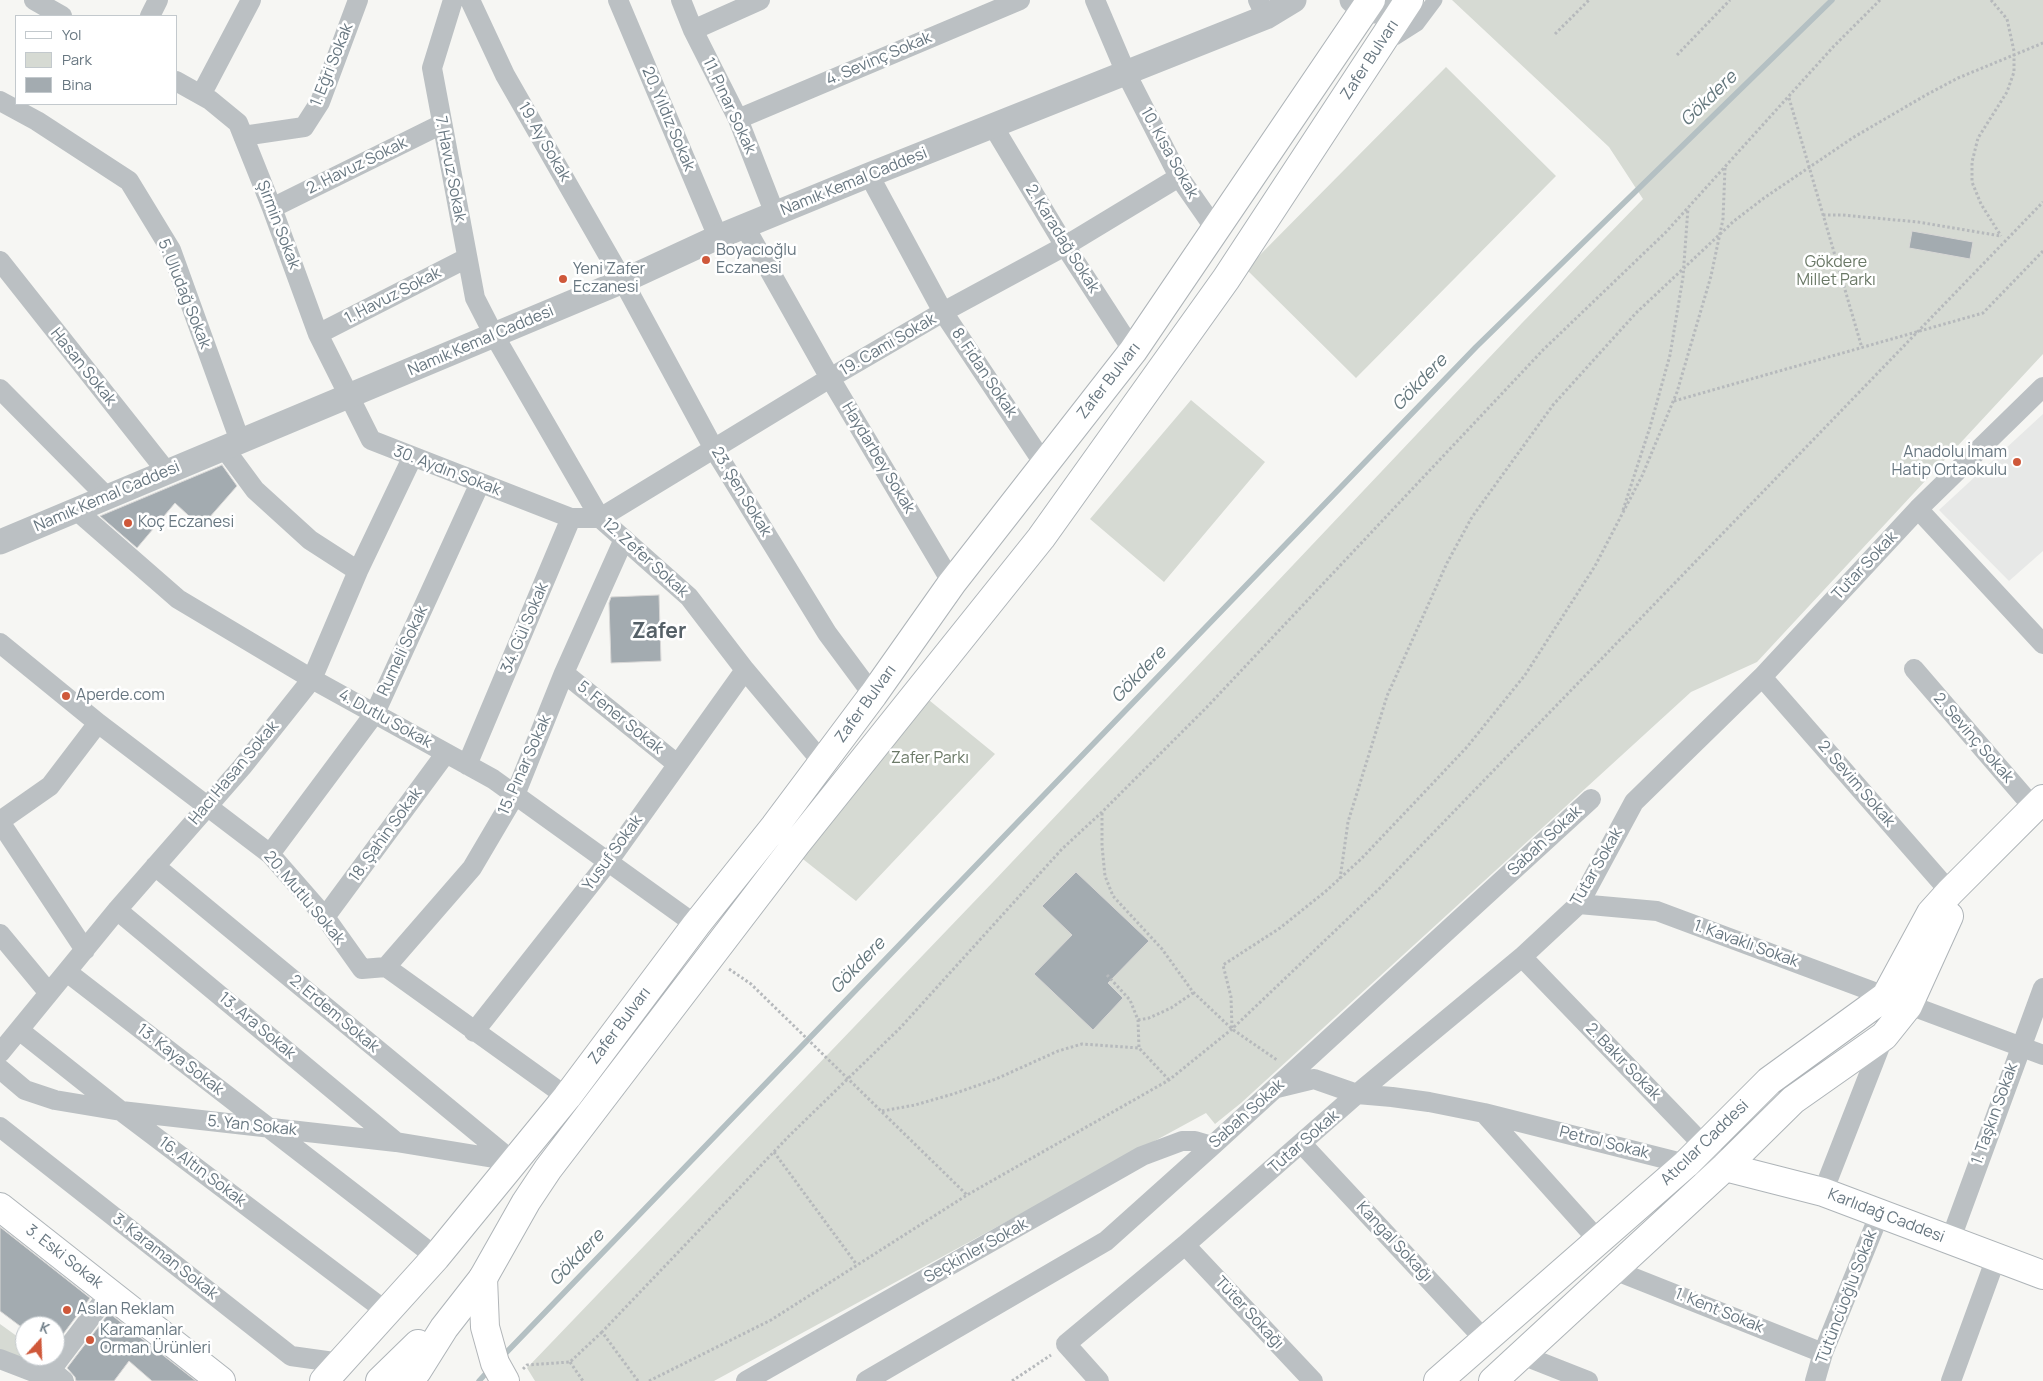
<!DOCTYPE html>
<meta charset="utf-8">
<style>
body{margin:0}
#map{position:relative;width:2043px;height:1381px;overflow:hidden;background:#f6f6f3;font-family:Manrope,sans-serif}
canvas{display:block}
.legend{position:absolute;left:15px;top:15px;width:162px;height:90px;box-sizing:border-box;background:#fff;border:1px solid #c3c9cd;margin:0;padding:6px 9px;list-style:none;font-size:15px;color:#687781}
.legend li{display:flex;align-items:center;gap:10px;height:25px}
.legend b{width:25px;border:1px solid #c3c9cd}
.north{position:absolute;left:15px;top:1316px;width:50px;height:50px;box-sizing:border-box;background:#fff;border:1px solid #c3c9cd;border-radius:50%;rotate:20deg;font-size:14px;font-weight:700;line-height:20px;text-align:center;color:#687781}
.north::after{content:'';display:block;margin:auto;width:18px;height:22px;background:#cf583a;clip-path:polygon(50% 0,100% 100%,50% 72%,0 100%)}
</style>
<div id="map">
<canvas width="2043" height="1381"></canvas>
<ul class="legend">
<li><b style="height:6px;background:#fff"></b>Yol</li>
<li><b style="height:14px;background:#d6dad3"></b>Park</li>
<li><b style="height:14px;background:#a3abb0"></b>Bina</li>
</ul>
<div class="north">K</div>
</div>
<script>
const ctx = document.querySelector('canvas').getContext('2d');
ctx.lineJoin = 'round';
function fill(path, color) { ctx.fillStyle = color; ctx.fill(path, 'evenodd'); }
const toPath = rows => new Path2D(rows.map(r => 'M' + r).join(''));
function stroke(path, color, width, dash) { ctx.strokeStyle = color; ctx.lineWidth = width; ctx.lineCap = dash ? 'butt' : 'round'; ctx.setLineDash(dash || []); ctx.stroke(path); }
function write(font, color, halo, rows, align = 'center') {
  ctx.font = font + ' Manrope,sans-serif'; ctx.lineWidth = 5; ctx.setLineDash([]); ctx.textBaseline = 'middle'; ctx.strokeStyle = halo; ctx.fillStyle = color; for (const [text, x, y, turn = 0] of rows) {
    ctx.save(); ctx.translate(x, y); ctx.rotate((+turn || 0) * Math.PI / 180); ctx.textAlign = isNaN(turn) ? turn : align; if (halo) ctx.strokeText(text, 0, 0); ctx.fillText(text, 0, 0); ctx.restore();
  }
}
const built = toPath([
 [2043,414,2043,551,2009,581,1939,510]
]);
const green = toPath([
 [1452,0,2043,0,2043,354,1757,662,1691,692,1241,1103,1215,1124,1206,1113,714,1381,535,1381,527,1368,994,881,1522,323,1643,199,1609,147],
 [1446,67,1556,176,1356,378,1246,269],
 [1191,400,1265,462,1164,582,1090,519],
 [924,696,995,754,856,901,799,856],
 [0,1324,25,1342,25,1356,27,1356,23,1363,0,1357]
]);
const stream = toPath([
 [501,1358,1476,347,1832,0],
 [479,1381,489,1370]
]);
const building = toPath([
 [1912,231,1973,242,1970,259,1909,248,1912,231],
 [222,465,237,486,201,527,175,503,137,548,100,516,222,465],
 [659,595,661,661,611,663,609,603,611,597,659,595],
 [1076,872,1149,941,1108,983,1123,998,1093,1030,1034,974,1072,935,1042,906,1076,872],
 [0,1227,90,1298,55,1345,55,1326,20,1326,0,1311,0,1227],
 [109,1313,196,1381,152,1381,129,1361,114,1381,76,1381,75,1377,67,1368,109,1313]
]);
const path = toPath([
 [1991,0,2007,19,2014,51,2014,72,2007,92,1978,138,1972,162,1972,182,1981,204,2001,236],
 [1555,34,1589,0],
 [1677,55,1730,0],
 [1789,98,1862,348],
 [1823,215,1842,215,1918,222,2001,236],
 [1674,401,1983,313,2043,251],
 [1623,510,1650,427,1670,355,1683,277,1688,208],
 [1102,813,1102,846,1105,876,1113,896,1162,949,1193,992,1232,1029,1277,1060],
 [1340,879,1348,822,1387,696,1447,563,1472,517,1553,405,1636,313,1734,221,1764,198,1854,137,1926,95,1958,78,2043,43],
 [729,969,751,984,967,1195],
 [1107,975,1130,1000,1138,1020,1139,1048],
 [1138,1020,1149,1018,1171,1008,1193,993],
 [1232,1028,1231,997,1223,965,1280,928,1326,891,1361,859,1416,801,1467,747,1525,675,1595,566,1642,476,1677,392,1711,276,1723,219,1725,168],
 [882,1111,915,1105,953,1094,996,1079,1058,1051,1082,1044,1139,1048,1169,1080],
 [774,1152,857,1265],
 [570,1362,583,1381],
 [523,1369,527,1365,570,1362,602,1332],
 [638,1381,602,1332,789,1136,901,1027,1062,849,1102,812,1207,707,1543,350,1666,232,1834,46,1880,0],
 [649,1381,771,1320,967,1195,1169,1080,1232,1029,1380,888,2043,202],
 [1012,1381,1051,1355]
]);
const pedestrian = toPath([
 [1385,39,1395,38,1417,24,1435,0]
]);
const minor = toPath([
 [34,0,62,16],
 [453,0,432,68,475,298,494,335,600,518,689,597,745,670,823,763],
 [470,0,505,75,623,281,714,449,827,633,873,695],
 [618,0,718,237],
 [681,0,693,30,738,119,775,214],
 [1095,0,1126,73,1179,177,1216,230],
 [1258,0,1266,17],
 [150,16,158,0],
 [693,30,760,0],
 [176,81,210,100,238,123,272,208,318,334,371,440,571,518],
 [201,95,251,0],
 [0,101,37,121,129,181,171,250,240,441],
 [738,119,1020,0],
 [993,126,1065,246,1133,351],
 [243,136,304,127,320,102,358,0],
 [869,175,943,312,1044,464],
 [272,208,442,124],
 [745,227,830,378,952,583],
 [0,261,167,472],
 [318,334,467,258],
 [0,389,107,497],
 [224,448,255,490,310,540,358,571],
 [1918,509,2043,644],
 [76,510,178,599,312,679,493,779,696,925],
 [0,643,98,723,270,854,325,917,362,969,386,967,567,1097],
 [1914,669,2033,807],
 [564,673,677,764],
 [1762,677,1950,892],
 [467,765,571,518,600,518,830,378,943,312,1065,246,1179,177],
 [0,821,50,786,98,723],
 [0,822,85,950],
 [270,854,375,713,480,483],
 [155,866,511,1160],
 [1579,904,1657,911,2043,1055],
 [117,910,396,1142],
 [325,917,446,753],
 [0,934,49,993],
 [1522,957,1713,1155],
 [386,967,472,868,515,795,564,673,624,539],
 [67,972,436,1257],
 [19,1030,121,1111,387,1312],
 [474,1032,608,862,745,670],
 [0,1053,117,910,242,767,312,679,358,571,412,458],
 [0,1069,25,1090,55,1100,121,1111,396,1142,512,1161],
 [1277,1088,1314,1079,1357,1094,1392,1097,1429,1102,1484,1113,1686,1164,1725,1167],
 [1484,1113,1598,1240],
 [0,1127,291,1356,341,1363],
 [1302,1144,1485,1340],
 [1823,1192,1884,1036],
 [1950,1241,2043,988],
 [1185,1245,1313,1381],
 [1614,1270,1823,1353],
 [1522,1355,1588,1381],
 [0,1359,44,1376,51,1370],
 [64,1381,51,1370,110,1292],
 [746,1381,1142,1156,1182,1141,1195,1141,1212,1146],
 [866,1381,1106,1241,1212,1146,1591,799],
 [1099,1381,1066,1344,1185,1245,1357,1094,1522,957,1579,904,1634,802,1762,677,1918,509,2043,387],
 [1815,1381,1823,1353,1880,1213],
 [1951,1381,1996,1258]
]);
const tertiary = toPath([
 [1352,0,1365,11,1402,11],
 [0,542,494,335,623,281,718,237,869,175,1266,17,1294,0]
]);
const secondary = toPath([
 [1725,1167,1823,1192,2043,1275],
 [0,1207,221,1381],
 [324,1381,436,1257,567,1097,696,925,775,826,873,695,952,583,1133,351,1371,0],
 [380,1381,418,1344],
 [407,1381,417,1371,444,1328,483,1278,526,1202,548,1169,797,843,1041,538,1226,279,1409,0],
 [1438,1381,1686,1164,1769,1081,1886,996,1931,913,1950,892,2043,799],
 [1493,1381,1725,1167,1793,1100,1884,1036,1908,1006,1949,916]
]);
const trunk = toPath([
 [483,1278,485,1327,495,1363,505,1381]
]);
const markers = [
 [706,260,5,"#cf583a"],
 [563,279,5,"#cf583a"],
 [2017,462,5,"#cf583a"],
 [128,523,5,"#cf583a"],
 [66,696,5,"#cf583a"],
 [67,1310,5,"#cf583a"],
 [90,1340,5,"#cf583a"]
];
const streetNames = [
 ["4. Sevinç Sokak",879,59,-23],
 ["Zafer Bulvarı",1370,60,-57],
 ["1. Eğri Sokak",332,65,-68],
 ["11. Pınar Sokak",729,106,65],
 ["20. Yıldız Sokak",668,119,67],
 ["19. Ay Sokak",544,142,60],
 ["10. Kısa Sokak",1169,153,61],
 ["2. Havuz Sokak",357,166,-26],
 ["7. Havuz Sokak",450,169,79],
 ["Namık Kemal Caddesi",854,182,-22],
 ["Şirmin Sokak",278,225,69],
 ["2. Karadağ Sokak",1062,239,58],
 ["5. Uludağ Sokak",184,294,68],
 ["1. Havuz Sokak",393,296,-27],
 ["Namık Kemal Caddesi",481,341,-23],
 ["19. Cami Sokak",888,345,-30],
 ["Hasan Sokak",83,367,51],
 ["8. Fidan Sokak",984,373,56],
 ["Zafer Bulvarı",1109,381,-52],
 ["Haydarbey Sokak",878,458,59],
 ["30. Aydın Sokak",447,471,21],
 ["23. Şen Sokak",741,492,59],
 ["Namık Kemal Caddesi",107,497,-23],
 ["12. Zefer Sokak",645,558,42],
 ["Tutar Sokak",1865,566,-47],
 ["34. Gül Sokak",525,628,-67],
 ["Rumeli Sokak",403,651,-65],
 ["Zafer Bulvarı",866,704,-54],
 ["5. Fener Sokak",620,718,39],
 ["4. Dutlu Sokak",385,719,29],
 ["2. Sevinç Sokak",1973,738,49],
 ["15. Pınar Sokak",525,765,-66],
 ["Hacı Hasan Sokak",234,773,-50],
 ["2. Sevim Sokak",1856,784,49],
 ["18. Şahin Sokak",386,835,-54],
 ["Sabah Sokak",1545,841,-43],
 ["Yusuf Sokak",613,853,-54],
 ["Tutar Sokak",1597,867,-60],
 ["20. Mutlu Sokak",304,898,50],
 ["1. Kavaklı Sokak",1746,944,20],
 ["2. Erdem Sokak",334,1014,40],
 ["13. Ara Sokak",257,1026,40],
 ["Zafer Bulvarı",620,1026,-53],
 ["13. Kaya Sokak",180,1060,38],
 ["2. Bakır Sokak",1623,1062,46],
 ["Sabah Sokak",1247,1114,-42],
 ["1. Taşkın Sokak",1995,1114,-70],
 ["5. Yan Sokak",252,1126,6],
 ["Tutar Sokak",1304,1142,-41],
 ["Petrol Sokak",1604,1143,14],
 ["Atıcılar Caddesi",1705,1143,-44],
 ["16. Altın Sokak",202,1172,37],
 ["Karlıdağ Caddesi",1886,1216,21],
 ["Kangal Sokağı",1394,1242,47],
 ["Seçkinler Sokak",976,1251,-29],
 ["3. Eski Sokak",64,1257,38],
 ["3. Karaman Sokak",165,1257,38],
 ["Tütüncüoğlu Sokak",1847,1297,-69],
 ["1. Kent Sokak",1719,1311,22],
 ["Tüter Sokağı",1249,1313,47]
];
const poiNames = [
 ["Boyacıoğlu",716,251],
 ["Eczanesi",716,269],
 ["Yeni Zafer",573,270],
 ["Eczanesi",573,288],
 ["Anadolu İmam",2007,453,"right"],
 ["Hatip Ortaokulu",2007,471,"right"],
 ["Koç Eczanesi",138,523],
 ["Aperde.com",76,696],
 ["Aslan Reklam",77,1310],
 ["Karamanlar",100,1331],
 ["Orman Ürünleri",100,1349]
];
const parkNames = [
 ["Gökdere",1836,263],
 ["Millet Parkı",1836,281],
 ["Zafer Parkı",930,759]
];
const waterNames = [
 ["Gökdere",1709,99,-44],
 ["Gökdere",1420,383,-46],
 ["Gökdere",1139,675,-46],
 ["Gökdere",858,966,-46],
 ["Gökdere",577,1258,-46]
];
const districtNames = [
 ["Zafer",659,632]
];
fill(built, '#e7e8e7');
fill(green, '#d6dad3');
stroke(stream, '#b4c0c3', 5.5);
fill(building, '#a3abb0');
stroke(building, '#d8d7d6', 1);
stroke(secondary, '#aeb4b8', 30);
stroke(trunk, '#b1b5b8', 30);
stroke(path, '#b6b9bc', 3, [2.5, 2.5]);
stroke(pedestrian, '#bbc0c3', 15);
stroke(minor, '#bbc0c3', 20);
stroke(tertiary, '#bbc0c3', 25);
stroke(secondary, '#fff', 28);
stroke(trunk, '#fff', 28);
for (const [x, y, r, color] of markers) { const dot = new Path2D(); dot.arc(x, y, r, 0, 2 * Math.PI); ctx.fillStyle = color; ctx.fill(dot); stroke(dot, '#fff', 2); }
write('16px', '#687781', '#fff', streetNames);
write('16px', '#687781', '#fff', poiNames, 'left');
write('16px', '#6b7967', '#fff', parkNames);
write('italic 18px', '#64777d', '#fff', waterNames);
write('bold 21px', '#556067', '#fff', districtNames);
</script>
